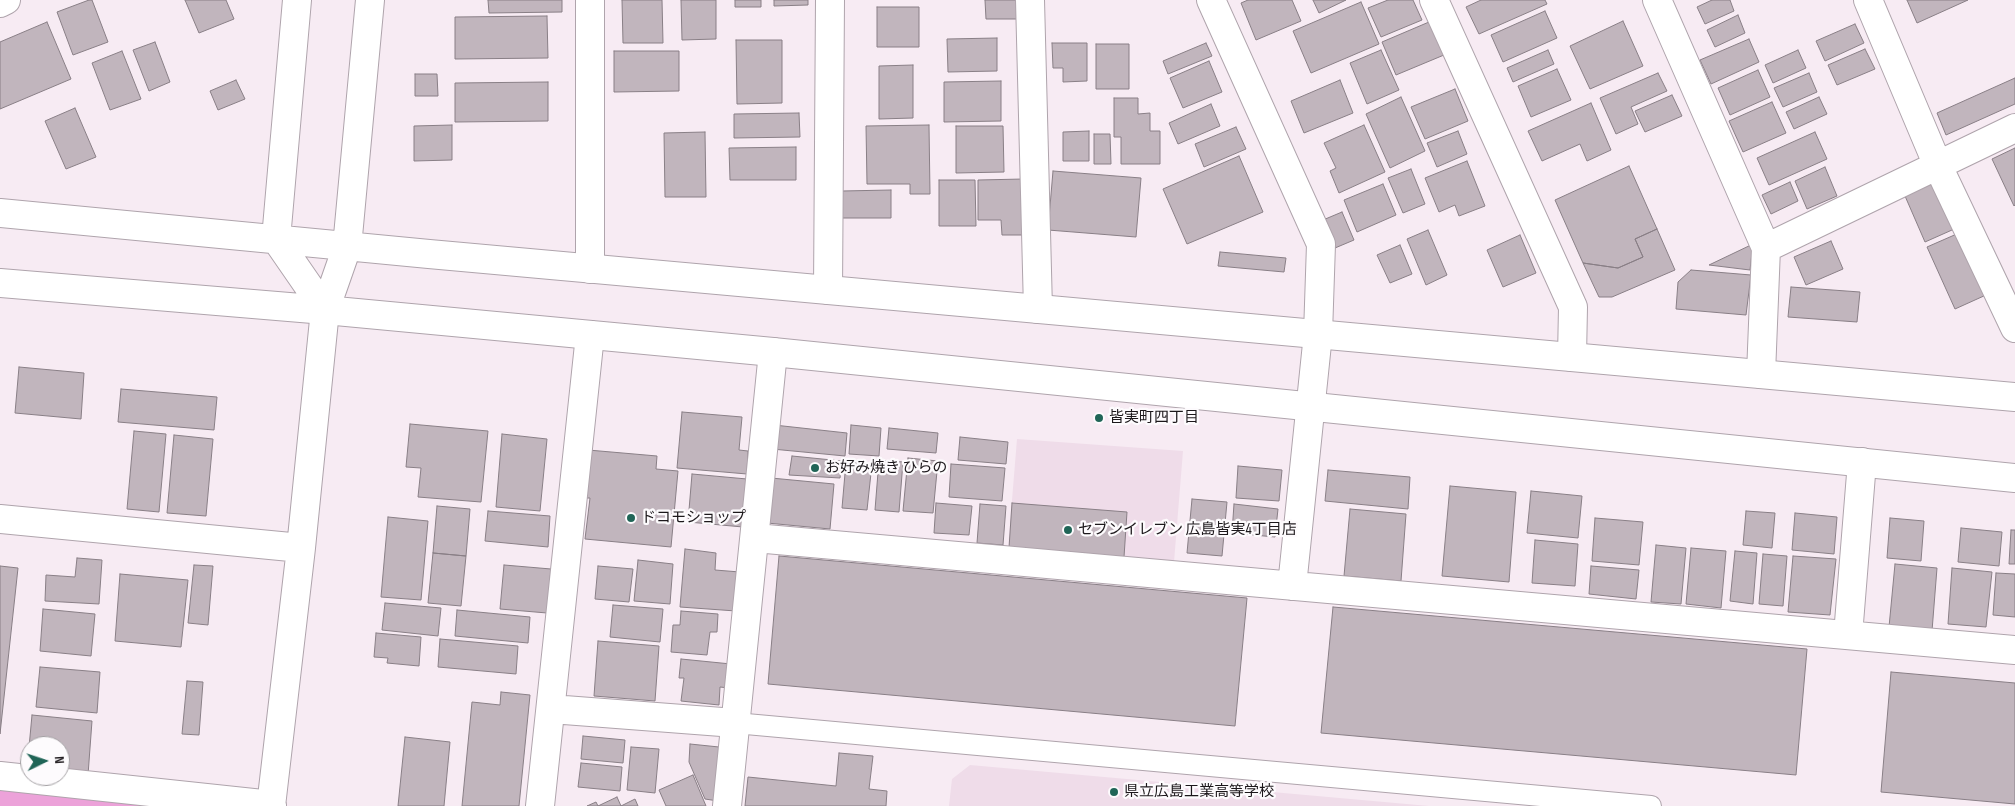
<!DOCTYPE html>
<meta charset="utf-8">
<style>
body{margin:0}
#map{position:relative;width:2015px;height:806px;overflow:hidden;background:#f7ebf3;font-family:"Sofia Sans Condensed",sans-serif}
canvas{display:block}
.north{position:absolute;left:20px;top:736px;width:50px;height:50px;box-sizing:border-box;background:#fdfbfd;border:1px solid #a3a0a3;border-radius:50%;rotate:86deg;font-size:14px;font-weight:700;line-height:20px;text-align:center;color:#1c181b}
.north::after{content:'';display:block;margin:auto;width:18px;height:22px;background:#206557;clip-path:polygon(50% 0,100% 100%,50% 72%,0 100%)}
</style>
<div id="map">
<canvas width="2015" height="806"></canvas>
<div class="north">N</div>
</div>
<script>
const ctx = document.querySelector('canvas').getContext('2d');
ctx.lineJoin = 'round';
function fill(path, color) { ctx.fillStyle = color; ctx.fill(path, 'evenodd'); }
const toPath = rows => new Path2D(rows.map(r => 'M' + r).join(''));
function stroke(path, color, width, dash) { ctx.strokeStyle = color; ctx.lineWidth = width; ctx.lineCap = dash ? 'butt' : 'round'; ctx.setLineDash(dash || []); ctx.stroke(path); }
function write(font, color, halo, rows, align = 'center') {
  ctx.font = font + ' "Sofia Sans Condensed","Noto Sans JP",sans-serif'; ctx.lineWidth = 4.5; ctx.setLineDash([]); ctx.textBaseline = 'middle'; ctx.strokeStyle = halo; ctx.fillStyle = color; for (const [text, x, y, turn = 0] of rows) {
    ctx.save(); ctx.translate(x, y); ctx.rotate((+turn || 0) * Math.PI / 180); ctx.textAlign = isNaN(turn) ? turn : align; if (halo) ctx.strokeText(text, 0, 0); ctx.fillText(text, 0, 0); ctx.restore();
  }
}
const built = toPath([
 [1017,439,1183,451,1174,562,1008,549],
 [970,765,1429,806,949,806,952,779]
]);
const green = toPath([
 [0,788,150,806,0,806]
]);
const building = toPath([
 [89,0,92,0,108,42,73,55,57,12,89,0],
 [185,0,226,0,234,19,199,33,185,0],
 [488,0,562,0,562,12,489,13,488,0],
 [622,0,662,0,663,43,623,43,622,0],
 [681,0,716,0,716,39,682,40,681,0],
 [735,0,761,0,761,7,735,7,735,0],
 [774,0,808,0,808,5,774,6,774,0],
 [985,0,1023,0,1024,19,986,19,985,0],
 [1248,0,1292,0,1301,21,1256,40,1241,3,1248,0],
 [1313,0,1346,0,1319,13,1313,0],
 [1388,0,1413,0,1422,20,1381,37,1368,8,1388,0],
 [1481,0,1545,0,1547,4,1479,34,1466,7,1481,0],
 [1712,0,1730,0,1734,11,1705,24,1697,7,1712,0],
 [1907,0,1968,0,1917,23,1907,0],
 [1361,2,1379,44,1311,73,1293,31,1361,2],
 [877,7,919,7,919,47,877,47,877,7],
 [1545,11,1557,38,1503,62,1491,35,1545,11],
 [1738,15,1745,33,1715,47,1707,30,1738,15],
 [547,16,548,58,455,59,455,17,547,16],
 [1623,21,1643,66,1590,89,1570,46,1623,21],
 [47,22,71,79,0,109,0,42,47,22],
 [1429,22,1444,55,1396,75,1382,42,1429,22],
 [1855,24,1864,43,1825,61,1816,41,1855,24],
 [997,38,997,71,948,72,947,39,997,38],
 [1749,39,1759,62,1711,84,1700,60,1749,39],
 [736,40,782,40,782,103,737,104,736,40],
 [155,42,170,82,149,91,133,50,155,42],
 [1052,43,1087,43,1087,81,1063,82,1063,68,1053,68,1052,43],
 [1206,43,1212,56,1168,74,1163,61,1206,43],
 [1096,44,1129,44,1129,89,1096,89,1096,44],
 [1865,49,1875,69,1837,85,1828,65,1865,49],
 [1381,50,1399,90,1367,104,1350,63,1381,50],
 [1548,50,1554,64,1513,82,1507,68,1548,50],
 [1798,50,1806,68,1773,83,1765,65,1798,50],
 [122,51,141,99,110,110,92,63,122,51],
 [614,51,679,51,679,91,614,92,614,51],
 [1209,61,1222,92,1183,108,1170,78,1209,61],
 [913,65,913,118,879,119,879,66,913,65],
 [1557,69,1571,100,1531,117,1518,86,1557,69],
 [1758,70,1770,97,1730,115,1718,88,1758,70],
 [1658,73,1667,91,1631,107,1638,124,1616,134,1600,98,1658,73],
 [1809,73,1817,92,1783,107,1774,88,1809,73],
 [415,74,437,74,438,96,415,96,415,74],
 [2015,78,2015,104,1946,135,1937,113,2015,78],
 [236,80,245,99,218,110,210,91,236,80],
 [1340,80,1353,113,1304,133,1291,101,1340,80],
 [1001,81,1001,121,944,122,944,82,1001,81],
 [548,82,548,121,455,122,455,83,548,82],
 [1455,89,1468,121,1425,139,1411,107,1455,89],
 [1672,95,1682,116,1645,132,1635,111,1672,95],
 [1401,97,1425,151,1390,168,1366,114,1401,97],
 [1819,97,1827,114,1794,129,1786,112,1819,97],
 [1114,98,1138,98,1138,114,1150,113,1150,131,1160,131,1160,164,1121,164,1121,137,1114,137,1114,98],
 [1772,102,1786,133,1743,152,1729,121,1772,102],
 [1591,103,1611,150,1587,161,1580,144,1542,161,1528,131,1591,103],
 [1211,104,1220,126,1178,144,1169,123,1211,104],
 [75,108,96,157,66,169,45,121,75,108],
 [799,113,800,137,734,138,734,114,799,113],
 [452,125,452,160,414,161,414,126,452,125],
 [929,125,930,194,910,194,910,184,867,184,866,126,929,125],
 [1364,125,1385,172,1339,193,1330,171,1336,168,1324,143,1364,125],
 [956,126,1003,126,1004,172,956,173,956,126],
 [1236,127,1246,149,1204,167,1195,144,1236,127],
 [1089,131,1089,161,1063,161,1063,132,1089,131],
 [1458,131,1467,154,1437,167,1427,143,1458,131],
 [705,132,706,197,665,197,664,133,705,132],
 [1815,132,1827,159,1769,185,1757,158,1815,132],
 [1094,134,1110,134,1111,164,1094,164,1094,134],
 [796,147,796,180,730,180,729,148,796,147],
 [2015,148,2015,205,2014,206,1992,159,2015,148],
 [1239,156,1263,212,1187,244,1163,189,1239,156],
 [1467,161,1485,206,1459,216,1455,205,1439,212,1425,178,1467,161],
 [1629,166,1657,229,1635,239,1643,257,1618,268,1583,263,1555,200,1629,166],
 [1825,167,1837,196,1807,209,1795,181,1825,167],
 [1411,169,1425,204,1403,213,1388,178,1411,169],
 [1053,171,1141,178,1136,237,1048,230,1053,171],
 [1024,179,1025,235,1002,235,1001,220,978,220,978,180,1024,179],
 [939,180,975,180,976,226,939,226,939,180],
 [1940,180,1961,226,1925,242,1905,196,1940,180],
 [1790,182,1798,201,1771,214,1762,195,1790,182],
 [1383,184,1396,215,1357,232,1344,200,1383,184],
 [891,190,891,218,842,218,842,191,891,190],
 [1342,212,1354,240,1335,248,1323,220,1342,212],
 [1657,229,1675,270,1612,297,1599,297,1583,263,1618,268,1643,257,1635,239,1657,229],
 [1428,230,1447,275,1426,285,1407,239,1428,230],
 [1959,233,1986,295,1955,309,1927,247,1959,233],
 [1520,235,1536,273,1503,287,1487,250,1520,235],
 [1831,241,1843,269,1806,285,1794,257,1831,241],
 [1753,244,1750,270,1709,265,1753,244],
 [1400,245,1412,274,1390,283,1377,255,1400,245],
 [1220,252,1286,258,1284,272,1218,266,1220,252],
 [1691,270,1751,275,1746,315,1676,309,1678,282,1691,270],
 [1791,287,1860,292,1857,322,1788,317,1791,287],
 [19,367,84,373,81,419,15,413,19,367],
 [121,389,217,397,214,430,118,422,121,389],
 [682,412,742,417,739,450,748,451,747,474,677,468,682,412],
 [410,424,488,431,481,502,418,497,421,468,406,467,410,424],
 [774,425,847,433,845,456,772,449,774,425],
 [851,425,881,428,879,456,849,454,851,425],
 [889,428,938,433,936,453,887,449,889,428],
 [134,431,166,434,159,512,127,509,134,431],
 [502,434,547,439,540,511,496,507,502,434],
 [174,435,213,439,206,516,167,513,174,435],
 [960,437,1008,442,1006,464,958,460,960,437],
 [588,450,657,456,656,469,678,471,671,547,585,539,590,498,584,498,588,450],
 [792,456,842,461,840,478,789,475,792,456],
 [908,458,938,461,933,513,903,511,908,458],
 [879,460,903,462,899,512,875,510,879,460],
 [846,462,872,464,867,510,842,508,846,462],
 [951,464,1005,468,1002,501,949,497,951,464],
 [1238,466,1282,470,1279,501,1236,498,1238,466],
 [1328,470,1410,477,1408,509,1325,501,1328,470],
 [692,474,747,479,743,527,688,522,692,474],
 [771,478,834,484,830,529,767,523,771,478],
 [1450,486,1516,492,1509,582,1442,576,1450,486],
 [1531,491,1582,496,1578,538,1527,533,1531,491],
 [1192,499,1227,502,1222,556,1187,553,1192,499],
 [936,503,972,506,969,535,934,533,936,503],
 [1012,503,1127,512,1124,557,1009,548,1012,503],
 [980,504,1006,506,1003,545,977,543,980,504],
 [1234,504,1278,509,1275,537,1232,533,1234,504],
 [437,506,470,509,466,556,433,553,437,506],
 [1350,509,1406,514,1401,581,1344,576,1350,509],
 [488,511,550,516,548,547,485,541,488,511],
 [1746,511,1775,513,1772,548,1743,545,1746,511],
 [1795,513,1837,517,1834,554,1792,550,1795,513],
 [388,517,428,521,421,600,381,597,388,517],
 [1595,518,1643,522,1639,565,1592,561,1595,518],
 [1890,518,1924,521,1921,561,1887,558,1890,518],
 [1961,528,2002,532,1999,566,1958,562,1961,528],
 [2011,530,2015,530,2015,564,2009,564,2011,530],
 [1535,540,1578,544,1575,586,1532,583,1535,540],
 [1656,545,1686,548,1681,604,1651,602,1656,545],
 [1691,548,1726,551,1721,608,1686,604,1691,548],
 [685,549,716,553,715,570,740,572,736,611,680,607,685,549],
 [1735,551,1757,553,1753,604,1730,601,1735,551],
 [433,553,466,556,461,606,428,603,433,553],
 [1763,554,1787,556,1783,606,1759,604,1763,554],
 [779,556,1247,598,1235,726,768,684,779,556],
 [1793,556,1836,559,1830,615,1788,612,1793,556],
 [77,558,102,560,99,604,45,601,46,575,75,577,77,558],
 [638,560,673,564,670,604,634,601,638,560],
 [1895,564,1937,568,1932,631,1889,627,1895,564],
 [194,565,213,566,208,625,188,623,194,565],
 [504,565,551,569,547,613,500,609,504,565],
 [0,566,18,568,0,734,0,566],
 [598,566,633,569,629,602,595,599,598,566],
 [1591,566,1639,570,1636,599,1589,594,1591,566],
 [1952,568,1992,572,1986,627,1948,624,1952,568],
 [1996,573,2015,574,2015,617,1993,615,1996,573],
 [120,574,188,580,181,647,115,641,120,574],
 [385,603,441,608,438,636,382,630,385,603],
 [613,605,663,609,660,642,610,637,613,605],
 [1333,607,1807,649,1796,775,1321,733,1333,607],
 [43,609,95,614,91,656,40,651,43,609],
 [457,610,530,617,528,643,455,636,457,610],
 [681,611,718,614,717,632,710,632,707,655,671,652,673,625,680,625,681,611],
 [376,633,421,637,419,666,387,663,388,658,374,657,376,633],
 [440,639,518,646,516,674,438,667,440,639],
 [598,641,659,646,655,701,594,696,598,641],
 [681,659,731,664,729,688,720,687,719,705,681,701,684,678,679,678,681,659],
 [40,667,100,672,97,713,36,707,40,667],
 [1891,672,2015,683,2015,804,1881,792,1891,672],
 [187,681,203,682,199,735,182,734,187,681],
 [501,692,530,695,519,806,462,806,472,702,500,705,501,692],
 [32,715,92,721,88,775,60,772,60,746,30,746,30,769,27,769,32,715],
 [583,736,625,740,623,763,581,759,583,736],
 [405,737,450,742,444,806,398,806,405,737],
 [690,744,719,747,723,752,718,801,705,799,689,762,690,744],
 [631,747,659,749,655,793,627,790,631,747],
 [839,753,873,756,869,789,887,791,886,806,745,806,748,777,836,786,839,753],
 [581,763,622,767,620,791,578,787,581,763],
 [693,775,706,806,666,806,659,790,693,775],
 [617,797,621,806,635,799,638,806,587,806,596,802,598,806,617,797]
]);
const lane = toPath([
 [735,723,1651,806]
]);
const street = toPath([
 [590,0,590,269],
 [1030,0,1038,309],
 [1211,0,1321,244,1318,334,1292,586],
 [1434,0,1573,307,1572,357],
 [1657,0,1766,248,1761,374],
 [1868,0,1938,166,2015,328],
 [0,3,6,0],
 [1766,248,2015,128],
 [828,290,830,0],
 [0,519,301,548],
 [755,538,2015,650],
 [1848,635,1862,462],
 [551,709,735,723],
 [0,776,272,805],
 [271,806,301,548,325,310],
 [540,806,590,335],
 [727,806,773,352]
]);
const secondary = toPath([
 [297,0,276,239,325,310],
 [0,213,429,254,2015,397],
 [0,283,325,310,773,352,2015,478],
 [325,310,347,247,370,0]
]);
const markers = [
 [1099,418,5,"#206557"],
 [815,468,5,"#206557"],
 [631,518,5,"#206557"],
 [1068,530,5,"#206557"],
 [1114,792,5,"#206557"]
];
const poiNames = [
 ["皆実町四丁目",1109,418],
 ["お好み焼き ひらの",825,468],
 ["ドコモショップ",641,518],
 ["セブンイレブン 広島皆実4丁目店",1078,530],
 ["県立広島工業高等学校",1124,792]
];
fill(built, '#efdce9');
fill(green, '#eca2d9');
fill(building, '#c1b5bd');
stroke(building, '#897f86', 1);
stroke(lane, '#afa4ac', 22);
stroke(street, '#afa4ac', 30);
stroke(secondary, '#afa4ac', 30);
stroke(lane, '#fff', 20);
stroke(street, '#fff', 28);
stroke(secondary, '#fff', 28);
for (const [x, y, r, color] of markers) { const dot = new Path2D(); dot.arc(x, y, r, 0, 2 * Math.PI); ctx.fillStyle = color; ctx.fill(dot); stroke(dot, '#fdfbfd', 2); }
write('15px', '#1c181b', '#fdfbfd', poiNames, 'left');
</script>
